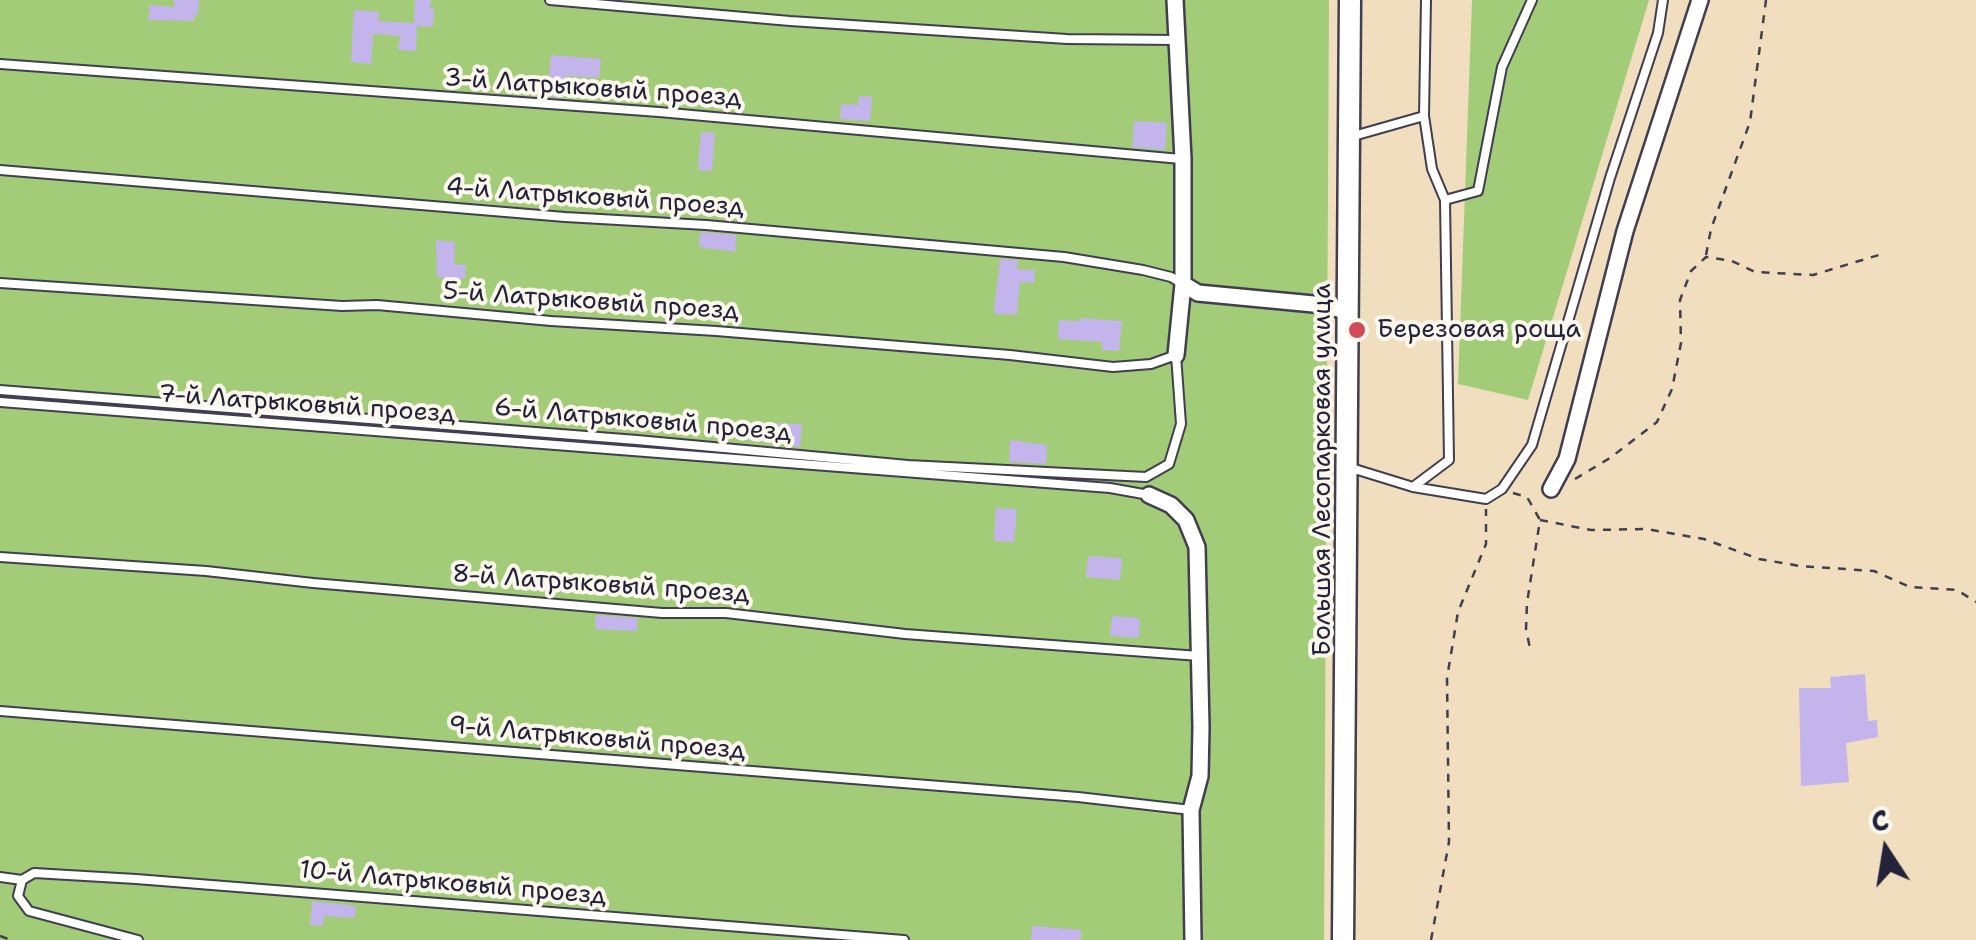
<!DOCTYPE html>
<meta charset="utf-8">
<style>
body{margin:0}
#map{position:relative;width:1976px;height:940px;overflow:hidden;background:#f0debe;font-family:"Shantell Sans",sans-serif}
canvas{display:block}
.north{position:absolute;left:1836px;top:800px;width:100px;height:100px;-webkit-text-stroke:8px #fbf7ec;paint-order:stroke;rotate:348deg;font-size:28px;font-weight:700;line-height:40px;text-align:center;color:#22223b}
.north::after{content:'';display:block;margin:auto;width:35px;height:45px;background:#22223b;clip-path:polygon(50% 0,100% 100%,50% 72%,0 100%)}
</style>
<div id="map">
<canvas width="1976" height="940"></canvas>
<div class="north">С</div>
</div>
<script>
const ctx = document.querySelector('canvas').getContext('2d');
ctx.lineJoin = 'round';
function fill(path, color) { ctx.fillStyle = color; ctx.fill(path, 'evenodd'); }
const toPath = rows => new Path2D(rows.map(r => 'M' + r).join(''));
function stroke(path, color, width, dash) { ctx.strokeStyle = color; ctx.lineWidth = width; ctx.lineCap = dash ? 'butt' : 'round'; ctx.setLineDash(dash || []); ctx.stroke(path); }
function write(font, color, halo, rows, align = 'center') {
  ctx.font = font + ' "Shantell Sans",sans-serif'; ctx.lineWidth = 8; ctx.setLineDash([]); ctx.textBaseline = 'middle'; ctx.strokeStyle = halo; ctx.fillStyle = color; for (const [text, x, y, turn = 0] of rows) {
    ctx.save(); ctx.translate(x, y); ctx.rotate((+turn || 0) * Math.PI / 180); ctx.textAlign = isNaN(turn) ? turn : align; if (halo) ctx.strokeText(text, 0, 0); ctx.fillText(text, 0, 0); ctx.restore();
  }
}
const green = toPath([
 [0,0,1329,0,1324,940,0,940],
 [1472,0,1649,0,1528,400,1458,384]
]);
const building = toPath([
 [174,0,199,0,198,15,194,15,194,21,148,20,150,5,174,7],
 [415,0,431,0,430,8,434,8,433,27,417,26,416,51,398,50,400,36,373,34,371,64,351,62,354,10,379,12,378,21,414,23],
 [551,55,601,59,599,78,566,76,564,98,540,96,541,83,548,84],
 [859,96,872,97,870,121,840,119,841,104,858,105],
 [1134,121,1167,123,1165,150,1132,147],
 [701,132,715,133,712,171,698,170],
 [700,232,736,235,735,252,699,247],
 [436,240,455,242,454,264,466,265,465,279,437,277],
 [1000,259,1018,260,1017,269,1035,270,1034,283,1020,282,1017,315,996,314,994,311],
 [1080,318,1122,321,1119,351,1102,350,1102,342,1058,339,1059,320,1080,321],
 [740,422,802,424,800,447,739,439],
 [1010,440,1047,445,1046,464,1009,462],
 [996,508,1017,509,1014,542,994,541],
 [1088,556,1122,558,1120,580,1086,577],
 [529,573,564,579,563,592,528,590],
 [596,615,638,618,637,631,595,629],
 [1112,616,1140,618,1139,638,1110,636],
 [1865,674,1868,721,1877,720,1878,737,1846,743,1849,782,1801,786,1799,688,1831,688,1830,677],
 [312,901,356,906,355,918,324,916,323,926,310,925],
 [1032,926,1081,930,1081,940,1031,940]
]);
const path = toPath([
 [1706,255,1711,229,1750,122,1766,0],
 [1575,479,1610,458,1657,422,1672,389,1681,343,1680,300,1691,271,1706,257,1732,261,1755,272,1813,275,1882,254],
 [1513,493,1527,497,1540,520,1527,603,1526,629,1531,653],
 [1540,520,1591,530,1646,529,1704,539,1759,559,1800,566,1874,571,1910,587,1957,590,1976,602],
 [0,936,11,940],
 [1431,940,1449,842,1447,678,1458,612,1486,544,1486,509]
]);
const service = toPath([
 [550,0,790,21,1067,39,1177,40],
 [0,64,659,112,1181,159],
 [1350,137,1424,116],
 [0,170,565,217,706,225,1064,257,1143,270,1171,277,1183,284],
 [1445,200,1478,191,1502,67,1532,0],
 [0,283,342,306,377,305,551,321,716,331,1010,355,1113,367,1151,364,1176,355,1181,424,1169,464,1146,477,908,465,637,440,0,390],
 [0,402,1110,488,1149,495],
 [1348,467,1413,487,1486,499,1502,489,1532,445,1610,178,1658,33,1663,0],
 [1413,487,1449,460,1445,200,1432,169,1424,116,1426,0],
 [0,557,206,571,313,583,662,613,726,613,905,634,1199,656],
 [0,711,1078,797,1191,810],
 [0,877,22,880,34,873,136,879,904,940],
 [22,880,18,896,29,911,138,940]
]);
const minor = toPath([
 [1175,0,1183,159,1183,284,1176,355],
 [1183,284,1198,293,1324,305,1349,312],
 [1551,489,1567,459,1625,231,1700,0],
 [1149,495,1171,505,1186,520,1197,547,1201,727,1200,776,1191,810,1193,940]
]);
const secondary = toPath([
 [1343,940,1350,0]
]);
const markers = [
 [1357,330,10,"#d1495b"]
];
const streetNames = [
 ["3-й Латрыковый проезд",593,89,4],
 ["4-й Латрыковый проезд",595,198,4],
 ["5-й Латрыковый проезд",591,302,4],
 ["7-й Латрыковый проезд",307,405,4],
 ["6-й Латрыковый проезд",643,421,5],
 ["Большая Лесопарковая улица",1323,470,-90],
 ["8-й Латрыковый проезд",601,585,4],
 ["9-й Латрыковый проезд",597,739,5],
 ["10-й Латрыковый проезд",453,884,5]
];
const poiNames = [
 ["Березовая роща",1377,330]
];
fill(green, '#a2cc78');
fill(building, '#c3b5eb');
stroke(service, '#413e4f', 12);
stroke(minor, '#413e4f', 20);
stroke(secondary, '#413e4f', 25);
stroke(path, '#413e4f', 2.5, [8, 8]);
stroke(service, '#fff', 8);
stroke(minor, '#fff', 15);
stroke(secondary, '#fff', 20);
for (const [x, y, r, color] of markers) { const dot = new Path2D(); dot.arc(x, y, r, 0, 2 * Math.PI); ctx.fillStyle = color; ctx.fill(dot); stroke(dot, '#fbf7ec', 4); }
write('25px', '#22223b', '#fbf7ec', streetNames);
write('25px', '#22223b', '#fbf7ec', poiNames, 'left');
</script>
